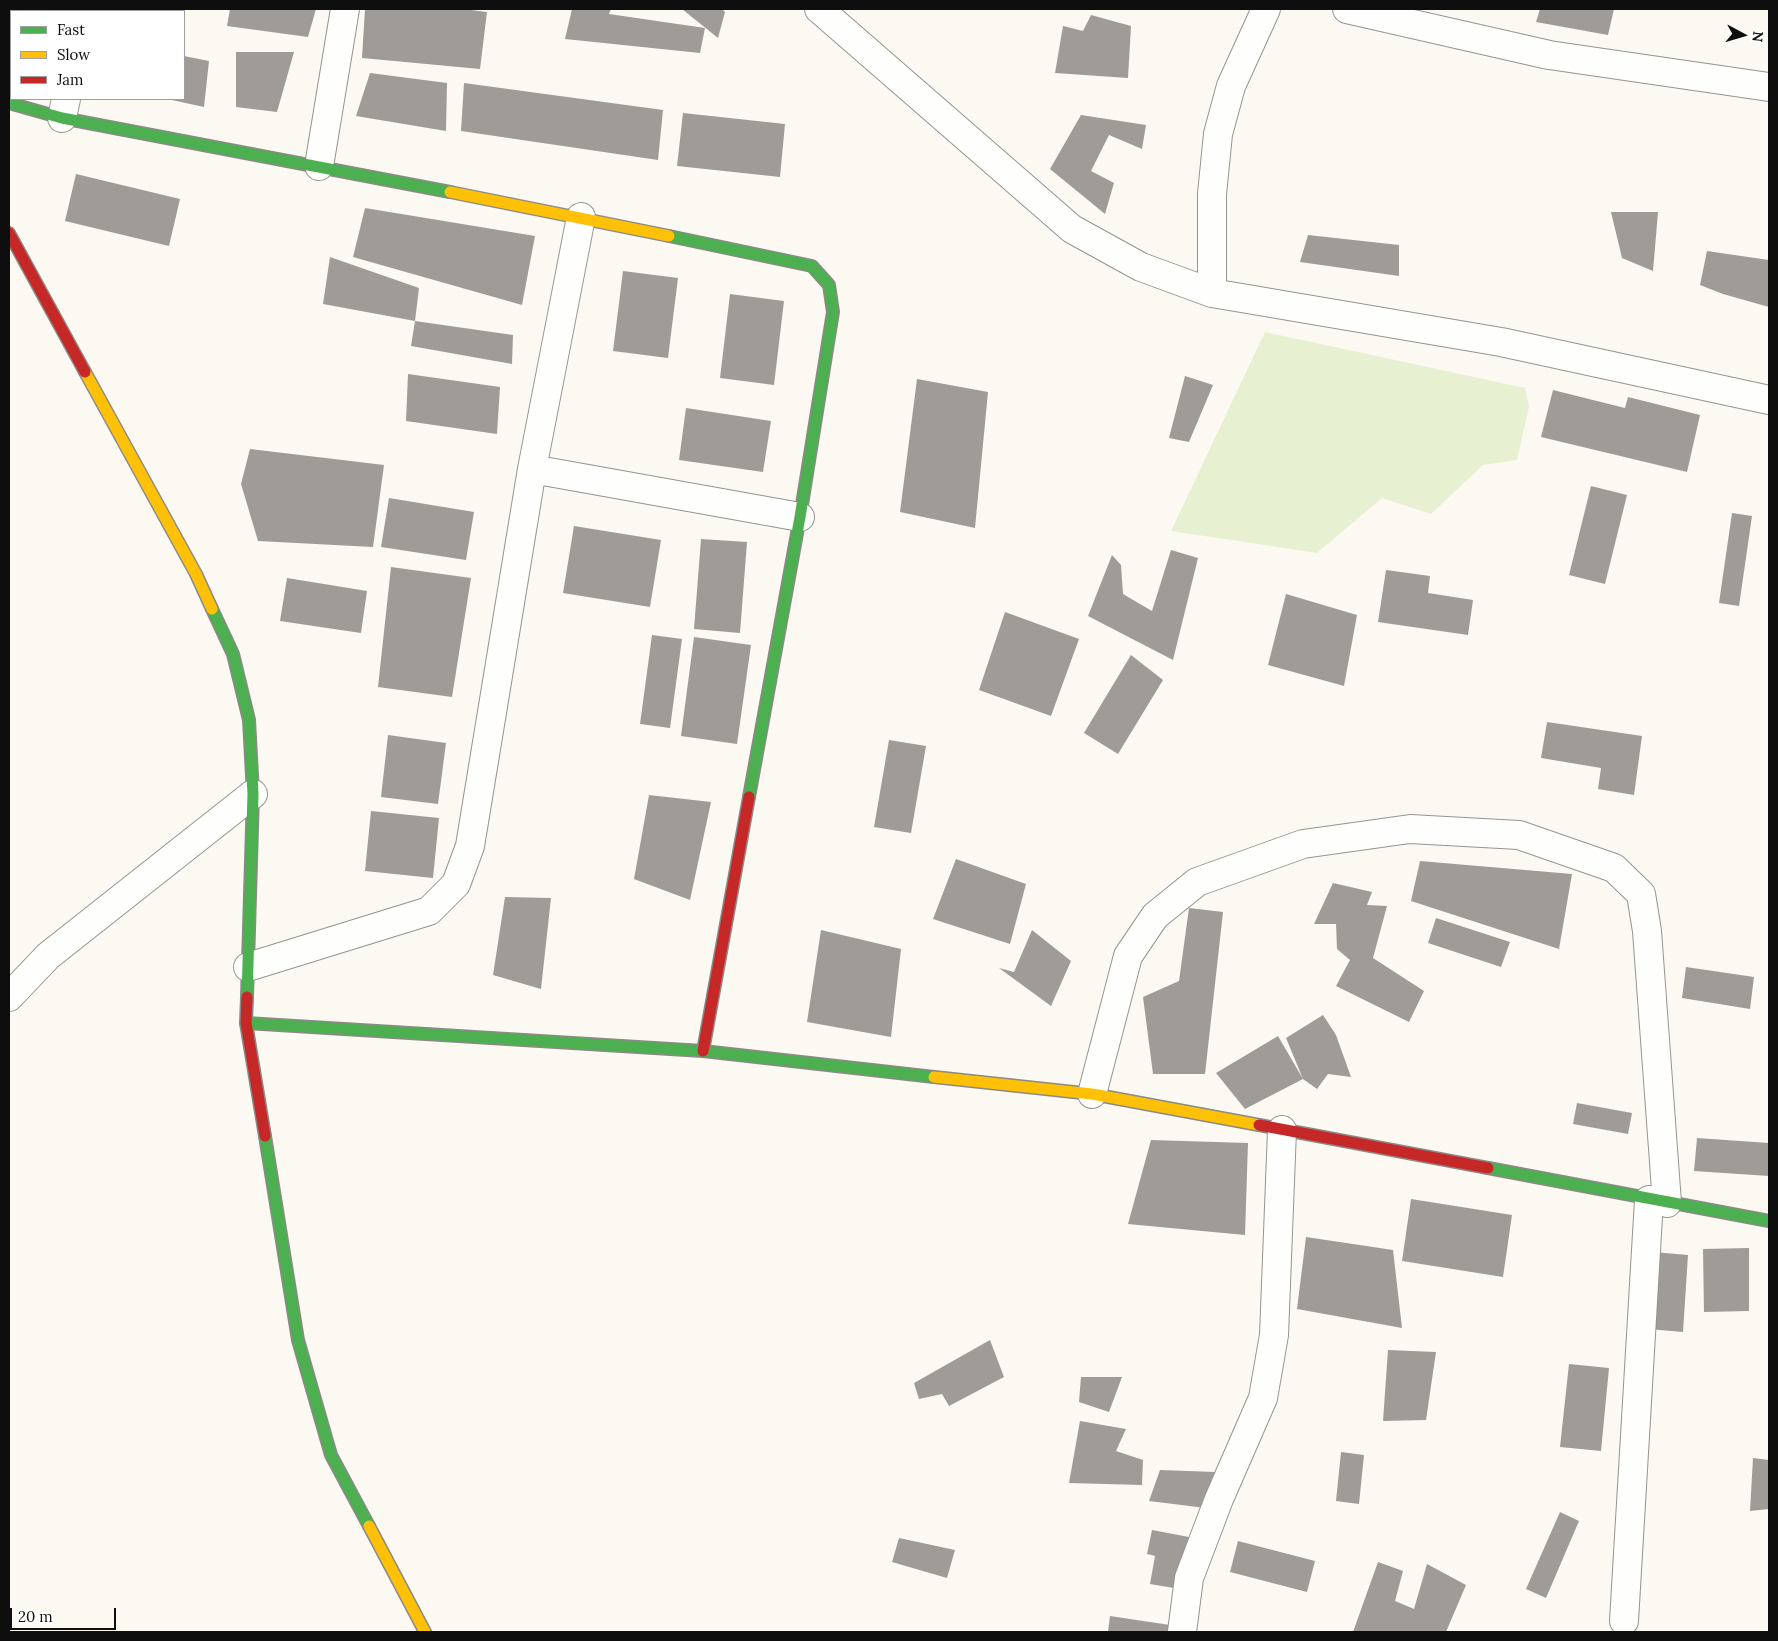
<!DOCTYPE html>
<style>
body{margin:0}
#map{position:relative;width:1778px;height:1641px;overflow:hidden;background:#fbf9f2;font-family:Lora,serif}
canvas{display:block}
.frame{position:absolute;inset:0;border:10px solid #0e0e0e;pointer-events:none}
.legend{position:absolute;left:10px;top:10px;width:175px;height:90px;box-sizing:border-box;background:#fff;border:1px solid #9f9f9f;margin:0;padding:6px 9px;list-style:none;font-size:15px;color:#0e0e0e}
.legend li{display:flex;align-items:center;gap:10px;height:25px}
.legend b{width:25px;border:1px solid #9f9f9f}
.north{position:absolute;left:1718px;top:10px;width:50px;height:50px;-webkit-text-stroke:4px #fff;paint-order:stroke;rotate:96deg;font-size:14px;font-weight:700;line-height:20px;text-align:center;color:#0e0e0e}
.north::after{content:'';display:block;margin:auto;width:18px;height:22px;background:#0e0e0e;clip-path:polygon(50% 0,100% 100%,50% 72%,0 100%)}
.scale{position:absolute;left:10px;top:1608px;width:106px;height:22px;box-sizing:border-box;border:2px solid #0e0e0e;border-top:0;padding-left:6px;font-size:15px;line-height:18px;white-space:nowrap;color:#0e0e0e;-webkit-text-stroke:4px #fff;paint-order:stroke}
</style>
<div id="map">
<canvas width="1778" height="1641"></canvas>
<div class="frame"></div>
<ul class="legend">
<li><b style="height:6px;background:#4caf50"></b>Fast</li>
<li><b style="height:6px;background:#ffc107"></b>Slow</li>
<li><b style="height:6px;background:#c62828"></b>Jam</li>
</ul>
<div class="north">N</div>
<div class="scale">20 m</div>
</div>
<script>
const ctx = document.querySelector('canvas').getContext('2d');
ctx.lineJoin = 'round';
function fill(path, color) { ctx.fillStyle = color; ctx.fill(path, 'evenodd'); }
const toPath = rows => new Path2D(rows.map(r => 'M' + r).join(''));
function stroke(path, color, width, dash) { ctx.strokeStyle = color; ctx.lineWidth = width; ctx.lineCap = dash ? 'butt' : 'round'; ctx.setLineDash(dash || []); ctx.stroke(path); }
const green = toPath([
 [1265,332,1525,388,1529,407,1517,460,1483,465,1431,514,1382,498,1317,553,1171,531]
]);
const building = toPath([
 [9,9,35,9,35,11,11,11,11,60,9,60],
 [230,9,316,9,308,37,227,26],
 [365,9,463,9,487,12,480,69,362,58],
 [572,9,611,9,609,14,705,28,700,53,565,39],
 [682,9,722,9,725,12,718,38],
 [1540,9,1614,9,1608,35,1536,22],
 [1091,15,1131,26,1128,78,1055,73,1063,26,1083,31],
 [236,52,294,52,277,112,236,107],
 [184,56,209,61,204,107,172,100,184,99],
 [370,73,447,83,446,131,356,116],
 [464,83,663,110,658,160,461,131],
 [683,113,785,124,780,177,677,166],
 [1081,115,1146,125,1142,149,1109,135,1091,171,1114,183,1105,214,1050,169],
 [76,174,180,199,169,246,65,221],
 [365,208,535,236,522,305,353,257],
 [1611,212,1658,212,1653,271,1622,258],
 [1308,235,1399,245,1399,276,1300,262],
 [1707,251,1769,260,1769,307,1723,294,1700,285],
 [330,257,419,288,415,321,323,304],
 [623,271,678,278,668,358,613,351],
 [730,294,784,301,774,385,720,378],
 [415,321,513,335,512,364,411,346],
 [408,374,500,387,497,434,406,421],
 [1185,376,1213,385,1189,442,1169,438],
 [917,379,988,392,975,528,900,512],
 [1553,390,1625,408,1628,397,1700,415,1687,472,1541,437],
 [686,408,771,421,763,472,679,460],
 [250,449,384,465,373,547,258,541,241,484],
 [1591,486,1627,495,1605,584,1569,575],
 [389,498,474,512,466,560,381,547],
 [1732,513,1752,516,1739,606,1719,603],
 [574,526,661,540,650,607,563,593],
 [701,539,747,542,740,633,694,629],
 [1171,550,1198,558,1173,660,1088,616,1112,555,1121,565,1123,594,1152,611],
 [391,567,471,578,452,697,378,687],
 [1386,570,1430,576,1428,593,1473,600,1468,635,1378,622],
 [287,578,367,591,361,633,280,621],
 [1286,594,1357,615,1344,686,1268,665],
 [1005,612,1079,639,1051,716,979,690],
 [652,635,682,639,670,728,640,724],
 [694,637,751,645,737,744,681,736],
 [1131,655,1163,680,1118,754,1084,733],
 [1547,722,1642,736,1634,795,1598,789,1601,768,1541,758],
 [388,735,446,743,438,804,381,797],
 [889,740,926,746,911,833,874,827],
 [649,795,711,802,690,900,634,879],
 [371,811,439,818,433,878,365,871],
 [956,859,1026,884,1010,944,933,919],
 [1420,861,1572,874,1559,949,1411,901],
 [1333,883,1372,892,1367,905,1387,906,1373,958,1424,991,1409,1022,1336,986,1350,960,1337,949,1336,924,1314,924],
 [505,897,551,898,541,989,493,975],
 [1189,908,1223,912,1205,1074,1153,1074,1143,997,1179,981],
 [1436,918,1510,942,1501,967,1428,943],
 [821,930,901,949,891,1037,807,1022],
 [1032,930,1071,961,1051,1006,999,968,1014,972],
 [1686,967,1754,977,1750,1009,1682,998],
 [1323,1015,1336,1035,1351,1077,1328,1074,1317,1089,1303,1079,1286,1038],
 [1278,1036,1303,1079,1245,1109,1216,1073],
 [1577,1103,1632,1113,1628,1134,1573,1124],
 [1697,1138,1769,1143,1769,1176,1694,1171],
 [1151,1140,1248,1143,1245,1235,1128,1224],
 [1411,1199,1512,1215,1503,1277,1402,1261],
 [1306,1237,1393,1250,1402,1328,1297,1309],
 [1749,1248,1749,1311,1704,1312,1703,1249],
 [1653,1252,1688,1255,1683,1332,1648,1329],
 [990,1340,1004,1377,949,1406,942,1394,919,1399,914,1383],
 [1388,1350,1436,1352,1426,1420,1383,1421],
 [1569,1364,1609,1368,1601,1451,1560,1447],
 [1081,1377,1122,1377,1109,1412,1079,1402],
 [1080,1421,1126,1429,1116,1451,1143,1460,1142,1485,1069,1483],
 [1341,1452,1364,1455,1359,1504,1336,1501],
 [1753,1458,1769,1460,1769,1509,1750,1511],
 [1160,1470,1215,1472,1206,1508,1149,1501],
 [1560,1512,1579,1521,1546,1598,1526,1589],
 [1152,1530,1189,1537,1180,1589,1150,1584,1155,1556,1147,1554],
 [899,1538,955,1550,947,1578,892,1562],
 [1238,1541,1315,1561,1307,1592,1230,1572],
 [1378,1562,1403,1571,1395,1601,1414,1609,1427,1564,1466,1585,1446,1632,1353,1632],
 [1110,1616,1170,1625,1169,1632,1108,1632]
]);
const street = toPath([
 [819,9,1072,229,1141,267,1212,293,1501,342,1769,400],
 [1347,9,1549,55,1769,87],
 [80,11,80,9],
 [62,118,66,99],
 [319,166,345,9],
 [1212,293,1212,194,1218,134,1231,86,1266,9],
 [532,469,800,517],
 [248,967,429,911,456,884,470,846,532,469,581,217],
 [9,997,48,956,253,794],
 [1092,1094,1128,956,1155,916,1197,882,1303,844,1410,829,1519,835,1614,868,1641,894,1647,931,1667,1203],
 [1624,1621,1649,1200],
 [1182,1632,1189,1578,1219,1499,1263,1398,1274,1335,1282,1130]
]);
const fast = toPath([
 [9,103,62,118,450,192],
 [669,236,812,266,829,285,833,312,800,517,749,797],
 [212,609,233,654,249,720,253,794,247,997],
 [246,1023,703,1051,934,1077],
 [265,1136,298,1340,331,1455,369,1526],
 [1488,1168,1769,1221]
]);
const slow = toPath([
 [450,192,669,236],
 [85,372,196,574,212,609],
 [934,1077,1092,1094,1259,1125],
 [369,1526,425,1632]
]);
const jam = toPath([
 [9,233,85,372],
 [247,997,246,1023,265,1136],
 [703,1051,749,797],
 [1259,1125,1488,1168]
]);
fill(green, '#e7f1d2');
fill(building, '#9f9c98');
stroke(street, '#959491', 30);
stroke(fast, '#8b8a87', 14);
stroke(slow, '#8b8a87', 14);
stroke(jam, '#8b8a87', 14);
stroke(street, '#fefefd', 28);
stroke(fast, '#4caf50', 11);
stroke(slow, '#ffc107', 11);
stroke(jam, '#c62828', 11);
</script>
